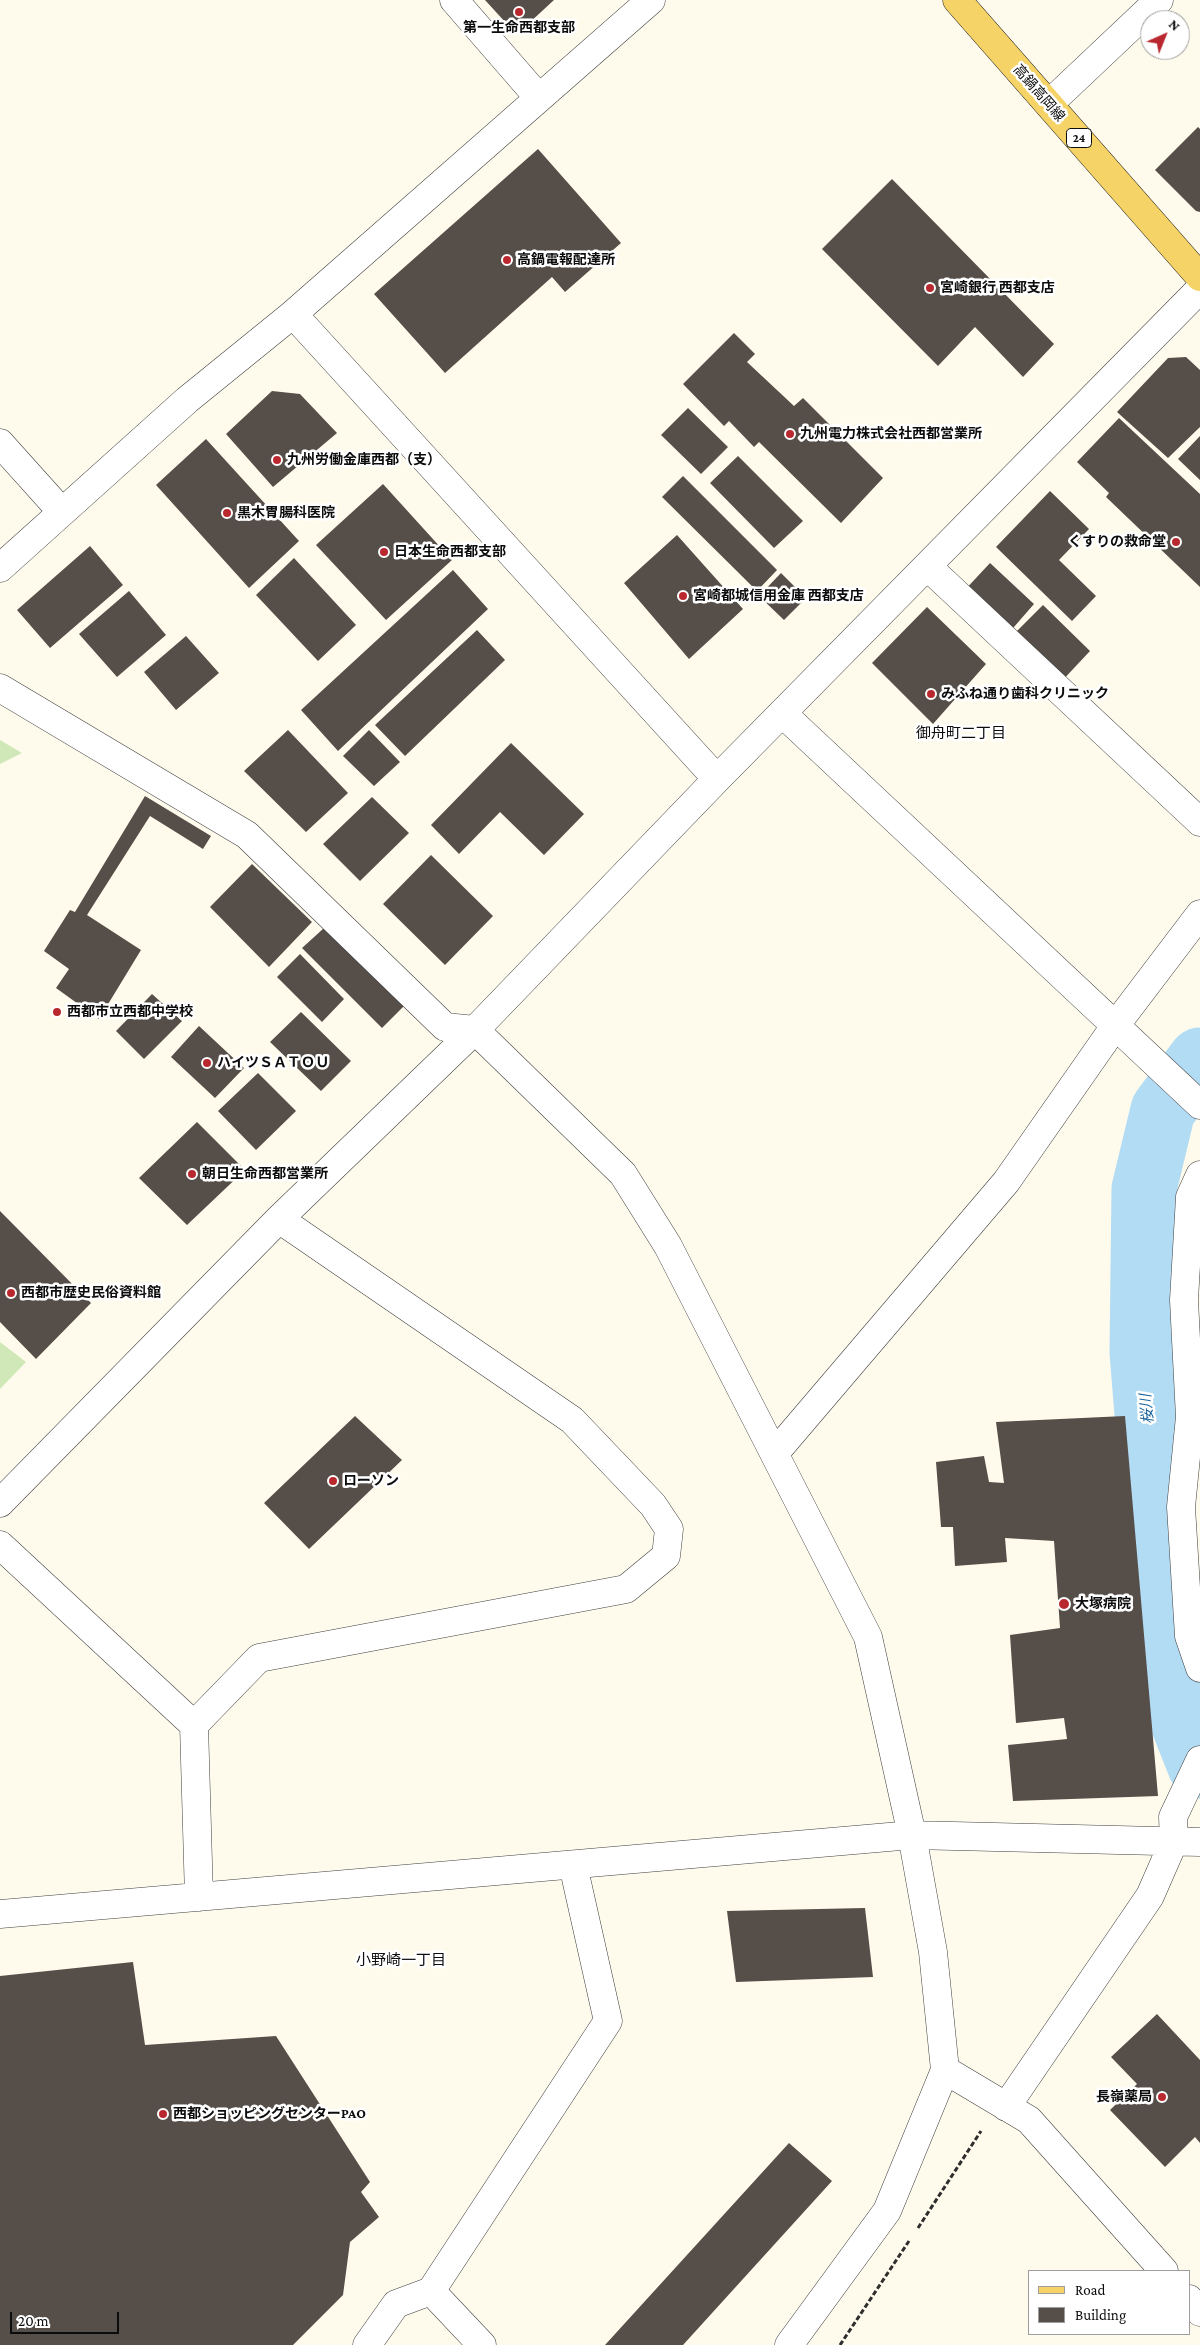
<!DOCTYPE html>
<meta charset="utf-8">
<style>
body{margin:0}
#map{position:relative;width:1200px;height:2345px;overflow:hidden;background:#fffbec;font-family:"Crimson Pro",serif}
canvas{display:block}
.legend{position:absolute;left:1028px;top:2270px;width:162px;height:65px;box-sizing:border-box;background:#fff;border:1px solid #9e9e9e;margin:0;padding:6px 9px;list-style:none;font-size:15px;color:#0c0c0c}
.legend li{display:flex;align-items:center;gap:10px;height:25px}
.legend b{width:25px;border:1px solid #9e9e9e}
.north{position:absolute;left:1140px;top:10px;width:50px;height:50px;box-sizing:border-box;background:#fff;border:1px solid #9e9e9e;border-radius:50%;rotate:44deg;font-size:14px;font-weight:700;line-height:20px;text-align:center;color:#0c0c0c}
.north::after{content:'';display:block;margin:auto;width:18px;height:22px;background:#b9282e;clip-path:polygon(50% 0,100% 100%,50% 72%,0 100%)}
.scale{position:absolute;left:10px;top:2312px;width:109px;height:22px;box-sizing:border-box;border:2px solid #0c0c0c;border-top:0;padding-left:6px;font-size:15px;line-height:18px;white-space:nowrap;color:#0c0c0c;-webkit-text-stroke:4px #fff;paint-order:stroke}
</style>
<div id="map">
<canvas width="1200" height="2345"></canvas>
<ul class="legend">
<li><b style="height:6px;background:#f5d366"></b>Road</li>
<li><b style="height:14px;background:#554e49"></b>Building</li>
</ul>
<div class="north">N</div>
<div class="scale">20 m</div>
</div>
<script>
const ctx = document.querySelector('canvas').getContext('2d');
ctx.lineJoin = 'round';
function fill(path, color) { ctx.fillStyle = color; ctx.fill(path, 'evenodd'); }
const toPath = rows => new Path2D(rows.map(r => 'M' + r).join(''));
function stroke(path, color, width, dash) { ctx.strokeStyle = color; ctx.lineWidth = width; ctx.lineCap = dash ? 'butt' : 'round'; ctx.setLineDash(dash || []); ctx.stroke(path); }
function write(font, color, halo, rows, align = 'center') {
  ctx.font = font + ' "Crimson Pro","Noto Sans JP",serif'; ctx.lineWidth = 5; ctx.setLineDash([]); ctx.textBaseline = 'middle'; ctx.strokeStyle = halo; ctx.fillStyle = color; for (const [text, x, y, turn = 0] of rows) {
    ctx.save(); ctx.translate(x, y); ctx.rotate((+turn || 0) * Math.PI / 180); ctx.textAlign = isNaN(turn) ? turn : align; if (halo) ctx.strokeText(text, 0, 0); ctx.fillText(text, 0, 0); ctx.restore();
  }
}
const green = toPath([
 [0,740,22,753,0,764],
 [0,1342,26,1362,0,1389]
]);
const river = toPath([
 [1200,1060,1163,1110,1144,1189,1142,1352,1169,1688,1200,1766]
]);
const building = toPath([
 [485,0,554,0,528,24,506,23],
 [1198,127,1200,129,1200,212,1196,211,1155,170],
 [538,149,621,243,565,292,552,277,445,373,374,294],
 [892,179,1054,344,1023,377,975,327,938,366,822,249],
 [734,333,755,354,747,362,794,406,803,398,883,478,841,523,759,442,754,447,729,421,724,426,683,384],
 [1186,357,1200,370,1200,427,1168,458,1117,412,1168,358],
 [272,391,300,394,337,433,273,487,226,434],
 [688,408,728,447,701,474,661,435],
 [1119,418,1200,494,1200,587,1106,497,1109,493,1077,462],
 [1200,436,1200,480,1178,459],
 [206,439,299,541,249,588,156,485],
 [738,456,803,521,774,548,710,483],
 [683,476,777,570,757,591,662,497],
 [383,484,452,560,386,620,316,545],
 [1050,491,1089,529,1059,560,1096,596,1072,621,996,547],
 [677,535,743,609,689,659,624,583],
 [90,546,123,585,50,648,17,610],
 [294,558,356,625,318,661,256,595],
 [990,563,1034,604,1007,635,963,592],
 [453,570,488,609,338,751,301,710],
 [781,573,806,598,784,620,759,596],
 [129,591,166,635,117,677,79,634],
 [1043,605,1090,651,1060,683,1012,636],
 [927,607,986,664,933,724,872,663],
 [477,630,505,660,405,756,375,725],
 [186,636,219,673,176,710,144,672],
 [288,730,348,793,306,832,244,771],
 [369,730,400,762,374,786,343,756],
 [511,743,584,814,544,855,500,812,459,854,431,825],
 [145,796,211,836,203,849,150,816,87,915,141,950,99,1019,56,988,69,969,44,951,70,910,75,912],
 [372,797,409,833,360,881,323,844],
 [431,855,493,916,445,965,383,904],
 [252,864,312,922,269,967,210,907],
 [324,928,404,1006,382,1028,302,948],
 [300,954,344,999,322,1022,277,977],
 [152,994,182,1021,144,1059,116,1031],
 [301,1012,351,1061,321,1091,270,1042],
 [199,1026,244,1068,215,1098,171,1057],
 [258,1073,296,1111,256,1150,218,1111],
 [197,1122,245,1170,187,1225,139,1178],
 [0,1211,91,1303,36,1359,0,1322],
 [355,1416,402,1460,309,1549,264,1503],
 [1125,1416,1158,1796,1013,1801,1008,1745,1067,1739,1064,1718,1016,1723,1010,1635,1060,1628,1054,1541,1005,1538,1007,1562,955,1566,953,1527,941,1527,936,1462,984,1456,989,1482,1004,1483,996,1422],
 [865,1908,873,1977,736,1982,727,1911],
 [133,1962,145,2045,276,2036,370,2182,361,2192,379,2217,350,2242,343,2295,293,2345,0,2345,0,1976],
 [1157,2014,1200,2060,1200,2143,1195,2137,1165,2167,1110,2110,1137,2084,1111,2057],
 [789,2143,832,2181,683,2345,605,2345]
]);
const path = toPath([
 [918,2228,981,2131],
 [840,2345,909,2241]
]);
const minor = toPath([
 [454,0,539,98],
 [1049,104,1159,0],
 [293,314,717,779],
 [0,443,62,512],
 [927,566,1200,822],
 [0,568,187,400,293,314,651,0],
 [0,688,247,835,445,1027,475,1030,623,1174,668,1246,868,1637,912,1835,0,1914],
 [782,713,1200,1105],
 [1200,1175,1190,1197,1184,1300,1190,1417,1181,1507,1189,1636,1200,1668],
 [775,1453,1006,1182,1115,1026,1200,914],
 [0,1503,279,1219,475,1030,717,779,1200,289],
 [0,1545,194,1725,259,1658,626,1589,666,1556,669,1529,653,1505,572,1420,279,1219],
 [194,1725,199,1897],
 [1006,2107,1150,1896,1174,1841,1173,1817,1200,1760],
 [1164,2271,1029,2120,945,2070,933,1952,912,1835,1200,1842],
 [1189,2299,1200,2312],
 [367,2345,396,2304,431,2291],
 [482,2345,431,2291,608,2021,573,1865],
 [789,2345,887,2211,945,2070]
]);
const major = toPath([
 [957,0,1200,277]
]);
const markers = [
 [519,12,5,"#b9282e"],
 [507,260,5,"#b9282e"],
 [930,288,5,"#b9282e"],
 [790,434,5,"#b9282e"],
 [277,460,5,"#b9282e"],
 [227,513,5,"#b9282e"],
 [1176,542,5,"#b9282e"],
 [384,552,5,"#b9282e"],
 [683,596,5,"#b9282e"],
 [931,694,5,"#b9282e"],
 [57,1012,5,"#b9282e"],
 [207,1063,5,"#b9282e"],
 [192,1174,5,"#b9282e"],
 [11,1293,5,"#b9282e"],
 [333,1481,5,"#b9282e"],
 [1064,1604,6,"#b9282e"],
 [1162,2097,5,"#b9282e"],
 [163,2114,5,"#b9282e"]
];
const shields = [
 [1079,138,25]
];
const shieldNames = [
 ["24",1079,138]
];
const poiNames = [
 ["第一生命西都支部",519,28,"center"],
 ["高鍋電報配達所",517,260],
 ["宮崎銀行 西都支店",940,288],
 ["九州電力株式会社西都営業所",800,434],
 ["九州労働金庫西都（支）",287,460],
 ["黒木胃腸科医院",237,513],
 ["くすりの救命堂",1166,542,"right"],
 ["日本生命西都支部",394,552],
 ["宮崎都城信用金庫 西都支店",693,596],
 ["みふね通り歯科クリニック",941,694],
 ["西都市立西都中学校",67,1012],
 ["ハイツＳＡＴＯＵ",217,1063],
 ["朝日生命西都営業所",202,1174],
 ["西都市歴史民俗資料館",21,1293],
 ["ローソン",343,1481],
 ["大塚病院",1075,1604],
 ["長嶺薬局",1152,2097,"right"],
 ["西都ショッピングセンターPAO",173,2114]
];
const streetNames = [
 ["高鍋高岡線",1039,93,49]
];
const neighbourhoodNames = [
 ["御舟町二丁目",961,733],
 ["小野崎一丁目",401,1960]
];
const waterNames = [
 ["桜川",1147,1409,-95]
];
fill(green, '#d0e8b7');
stroke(river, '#b2dbf4', 65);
fill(building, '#554e49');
stroke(minor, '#3f3f3f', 29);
stroke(major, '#1d1d1d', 29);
stroke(path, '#2e2e2e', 3, [5, 2.5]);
stroke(minor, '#fff', 28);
stroke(major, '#f5d366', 28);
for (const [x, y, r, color] of markers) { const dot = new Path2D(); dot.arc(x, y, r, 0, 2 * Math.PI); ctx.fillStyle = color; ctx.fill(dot); stroke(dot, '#fff', 2); }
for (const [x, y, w] of shields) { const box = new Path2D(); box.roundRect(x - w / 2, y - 9.5, w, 19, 4); ctx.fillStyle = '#fff'; ctx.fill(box); stroke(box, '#0c0c0c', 1); }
write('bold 12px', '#0c0c0c', null, shieldNames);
write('bold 14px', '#0c0c0c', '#fff', poiNames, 'left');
write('14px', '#0c0c0c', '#fff', streetNames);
write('15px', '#0c0c0c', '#fff', neighbourhoodNames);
write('italic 15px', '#19629b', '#fff', waterNames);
</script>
